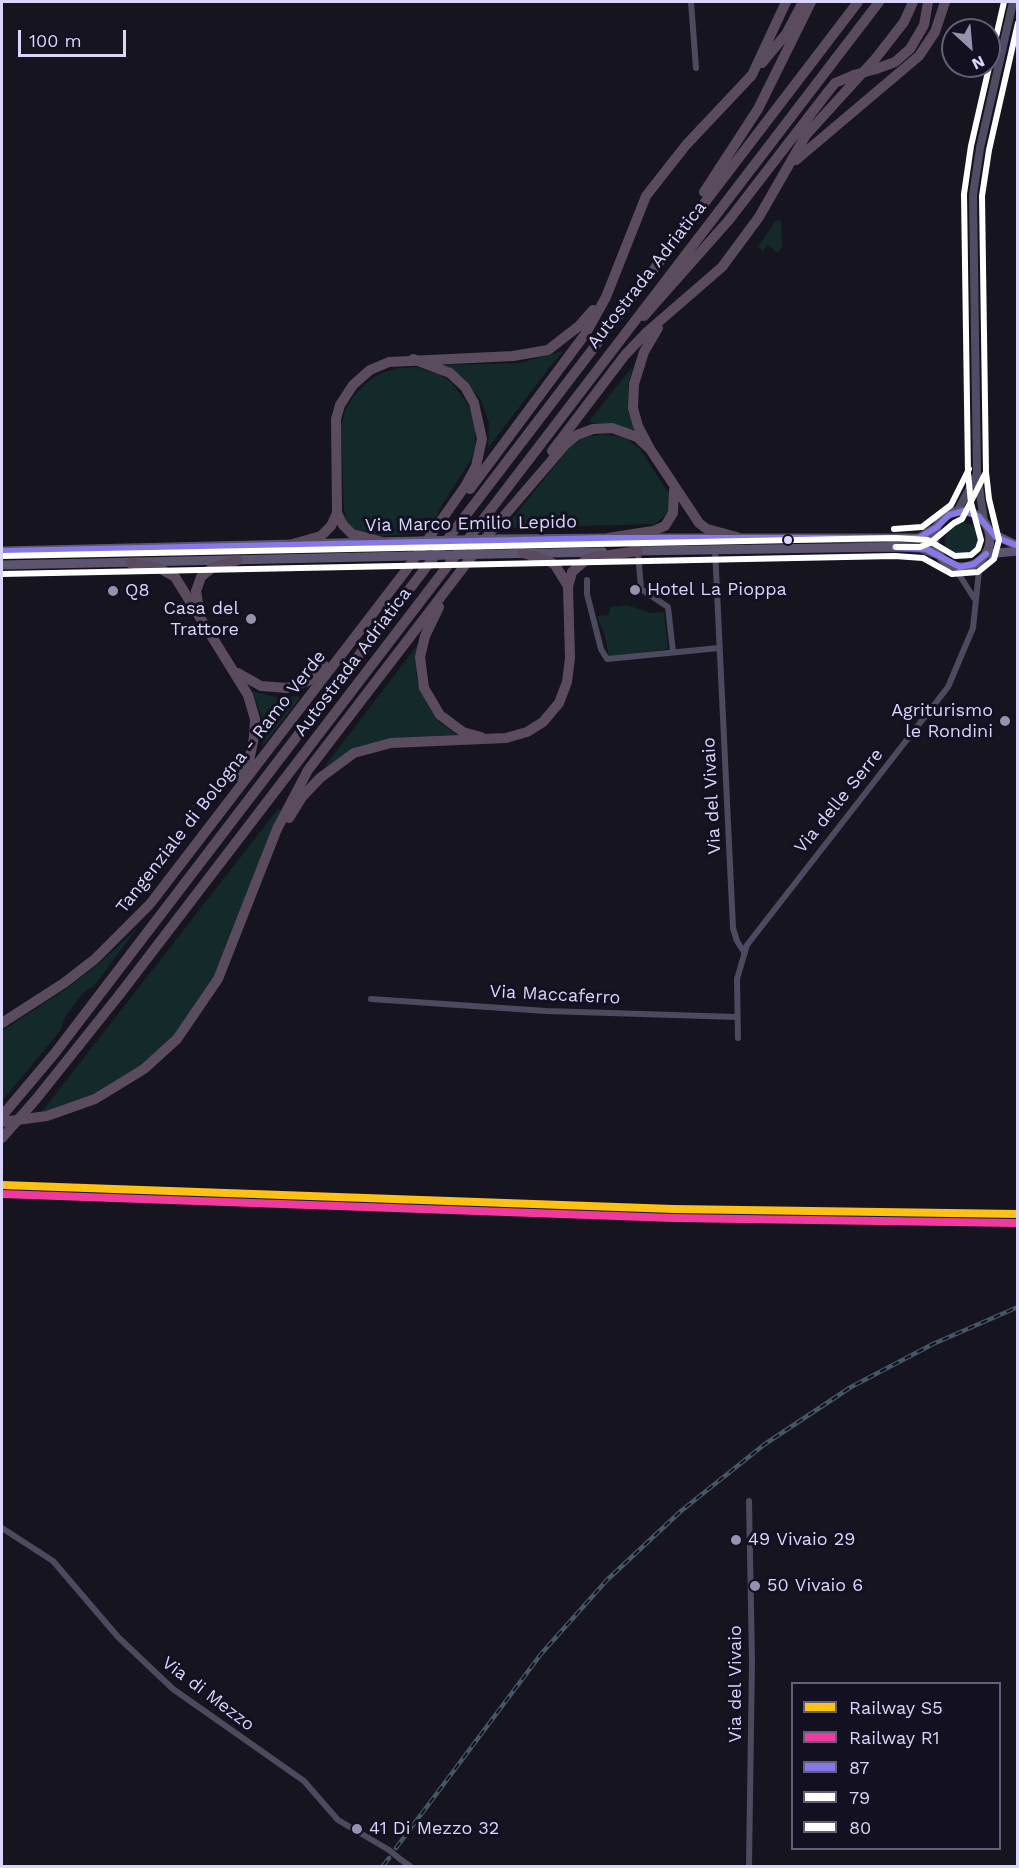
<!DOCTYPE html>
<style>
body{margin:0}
#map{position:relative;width:1019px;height:1868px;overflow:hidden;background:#16141e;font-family:"Work Sans",sans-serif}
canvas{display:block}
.frame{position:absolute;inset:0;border:3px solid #d9d5fb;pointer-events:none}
.legend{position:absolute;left:791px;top:1682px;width:210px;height:168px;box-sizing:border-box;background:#131022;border:2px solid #625f79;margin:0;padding:8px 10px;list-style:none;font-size:18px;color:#d9d5fb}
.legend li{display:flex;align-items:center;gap:12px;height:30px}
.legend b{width:30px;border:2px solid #625f79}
.north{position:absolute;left:941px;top:18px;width:60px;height:60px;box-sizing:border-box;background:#131022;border:2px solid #625f79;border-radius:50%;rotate:154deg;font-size:16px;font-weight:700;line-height:24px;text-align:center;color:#d9d5fb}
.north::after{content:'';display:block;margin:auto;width:21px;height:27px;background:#9591ae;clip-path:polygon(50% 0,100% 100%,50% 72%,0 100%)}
.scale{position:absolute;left:18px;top:30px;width:108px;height:27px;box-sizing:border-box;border:3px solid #d9d5fb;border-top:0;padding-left:8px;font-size:18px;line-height:21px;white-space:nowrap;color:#d9d5fb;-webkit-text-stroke:4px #131022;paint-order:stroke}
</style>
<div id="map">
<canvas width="1019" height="1868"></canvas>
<div class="frame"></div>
<ul class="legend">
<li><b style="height:8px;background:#fdc214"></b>Railway S5</li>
<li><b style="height:8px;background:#f13a9d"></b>Railway R1</li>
<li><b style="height:8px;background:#8579e5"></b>87</li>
<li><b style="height:8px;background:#fff"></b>79</li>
<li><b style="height:8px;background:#fff"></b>80</li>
</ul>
<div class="north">N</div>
<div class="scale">100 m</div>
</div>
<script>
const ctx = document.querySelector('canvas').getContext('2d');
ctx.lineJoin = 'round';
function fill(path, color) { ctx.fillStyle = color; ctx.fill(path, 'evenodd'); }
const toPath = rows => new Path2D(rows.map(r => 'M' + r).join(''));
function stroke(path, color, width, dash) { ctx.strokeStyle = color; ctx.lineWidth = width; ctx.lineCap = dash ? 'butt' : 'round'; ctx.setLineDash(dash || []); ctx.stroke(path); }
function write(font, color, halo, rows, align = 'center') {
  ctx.font = font + ' "Work Sans",sans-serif'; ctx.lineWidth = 6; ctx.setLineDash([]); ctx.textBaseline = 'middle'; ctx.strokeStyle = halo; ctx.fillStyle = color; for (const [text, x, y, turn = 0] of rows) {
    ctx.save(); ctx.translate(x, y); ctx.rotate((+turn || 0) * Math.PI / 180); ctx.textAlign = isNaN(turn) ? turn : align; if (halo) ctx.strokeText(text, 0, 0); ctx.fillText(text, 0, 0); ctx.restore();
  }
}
const green = toPath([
 [776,220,781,221,782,247,778,253,767,245,763,251,758,247],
 [564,351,553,363,488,448,489,424,481,400,463,377,445,365,519,363],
 [416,367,441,375,450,381,468,404,475,426,475,447,471,460,442,505,429,533,380,536,354,530,347,523,344,509,341,428,345,411,353,397,365,384,379,374,398,368],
 [632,367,628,387,629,407,638,433,618,425,592,423,590,420],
 [604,434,626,438,640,449,671,497,668,513,655,524,505,528,570,447,583,438],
 '945 541a18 18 0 1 1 36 0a18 18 0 1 1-36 0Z',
 [627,605,650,613,664,612,668,649,609,656,605,636,597,616,609,615,610,607],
 [419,643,416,675,421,693,438,721,461,737,403,739,325,766],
 [252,691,279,698,298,696,300,698,263,746,261,714],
 [278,809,281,810,213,978,174,1036,141,1066,93,1096,40,1114],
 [138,927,94,986,84,992,65,1017,60,1031,2,1101,2,1031,66,989,101,962]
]);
const street = toPath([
 [691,2,696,68],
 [715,549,733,928,737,941,744,952],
 [638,551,641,589,668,607,673,652],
 [953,565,974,598],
 [587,580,587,594,601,649,607,659,719,648],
 [371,999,546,1011,737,1017],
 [738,1038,737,979,747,945,948,687,973,628,980,561],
 [2,1528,53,1561,118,1637,173,1689,304,1781,338,1820,389,1850],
 [400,1859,410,1866],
 [749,1866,752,1660,749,1501]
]);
const secondary = toPath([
 [957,512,977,474],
 [984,521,977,473,973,195,980,148,1013,2]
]);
const primary = toPath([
 '934 539a28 28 0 1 1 56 0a28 28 0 1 1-56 0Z',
 [989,532,1018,546],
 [633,538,919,538,937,527],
 [499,539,614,538],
 [2,551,421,541],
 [632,551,895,547,921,548,939,555],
 [491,554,603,552],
 [986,554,1018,551],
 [2,565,409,556]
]);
const highway = toPath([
 [762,63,786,34,803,2],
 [876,69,895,62,910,49,924,25,928,2],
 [796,160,919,56,935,32,945,2],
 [704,192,758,109,811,2],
 [644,316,729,220,827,93,835,83,854,75],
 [658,328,644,352,634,384,633,408,638,426,650,449,699,523,707,529,737,537],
 [552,451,625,355,647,332,722,267,759,217,806,135,876,58,904,22,913,2],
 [470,489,586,333,606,297,646,196,686,145,752,75,786,2],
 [608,538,653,531,665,526,673,513,674,490],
 [383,542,352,534,343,525,337,513,336,419,340,405,353,385,370,370,389,362,513,356,548,350,579,326,593,310],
 [289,545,321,536,331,526,337,513],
 [523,553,547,560,555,565,568,586],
 [130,563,159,568,175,577,248,695,255,719,254,737,249,761,240,777],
 [439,607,425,636,420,657,424,688,440,715,463,732,481,737],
 [199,609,196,591,201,577,213,567,238,560],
 [238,673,261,686,287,688,308,681,325,666],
 [289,818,302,797,320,778,354,753,391,743,506,738,527,732,543,722,559,703,567,682,570,658,568,587,572,572,588,558,638,551],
 [120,994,879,2],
 [2,1023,64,983,95,959,150,904,407,569,466,485,476,466,482,439,474,403,465,387,450,373,413,359],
 [2,1116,55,1053,858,2],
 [2,1122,47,1116,95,1099,144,1069,177,1039,218,979,277,829,308,770,492,530,565,445,577,435,593,429,612,428,637,437,650,449]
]);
const rail = toPath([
 [396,1848,541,1654,607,1580,681,1511,765,1444,851,1387,933,1344,1018,1307],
 [383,1866,389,1858]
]);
const streetBridge = toPath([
 [389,1850,400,1859]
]);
const primaryBridge = toPath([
 [421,541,499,539],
 [409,556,491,554]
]);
const highwayBridge = toPath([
 [854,75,876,69],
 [2,1138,37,1098,120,994]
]);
const bus1 = toPath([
 [895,547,926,549,960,567,974,564,986,554],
 [2,551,608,538,919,538,937,527,949,515,964,511,978,516,996,537,1018,546]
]);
const bus2 = toPath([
 [896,547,920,547,930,543,954,523,962,519,985,474],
 [2,574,895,556,923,558,952,574,978,572,994,559,999,540,989,499,986,472,982,196,989,150,1018,23]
]);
const bus3 = toPath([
 [894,529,922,527,951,505,969,469],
 [2,556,895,538,928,540,955,556,971,555,978,549,981,540,971,503,968,473,964,194,971,146,1004,2]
]);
const rail1 = toPath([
 [2,1185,673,1209,1018,1214]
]);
const rail2 = toPath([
 [2,1194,673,1218,1018,1223]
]);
const markers = [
 [788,540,5,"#d9d5fb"],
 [635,590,6,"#9591ae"],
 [113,591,6,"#9591ae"],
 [251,619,6,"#9591ae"],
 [1005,721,6,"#9591ae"],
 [736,1540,6,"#9591ae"],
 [755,1586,6,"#9591ae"],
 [357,1829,6,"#9591ae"]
];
const streetNames = [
 ["Autostrada Adriatica",647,275,-52],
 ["Via Marco Emilio Lepido",471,524,-1],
 ["Autostrada Adriatica",353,662,-53],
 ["Tangenziale di Bologna - Ramo Verde",221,782,-52],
 ["Via del Vivaio",712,796,-93],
 ["Via delle Serre",839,801,-51],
 ["Via Maccaferro",555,995,3],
 ["Via del Vivaio",736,1684,-90],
 ["Via di Mezzo",208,1694,37]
];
const poiNames = [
 ["Hotel La Pioppa",647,590],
 ["Q8",125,591],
 ["Casa del",239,609,"right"],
 ["Trattore",239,630,"right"],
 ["Agriturismo",993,711,"right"],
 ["le Rondini",993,732,"right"],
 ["49 Vivaio 29",748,1540],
 ["50 Vivaio 6",767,1586],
 ["41 Di Mezzo 32",369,1829]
];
fill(green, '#142929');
stroke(street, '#4b4a5e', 6);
stroke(secondary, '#4e4d64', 8);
stroke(primary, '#5d556f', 9);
stroke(highway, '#5b4b5f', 10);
stroke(rail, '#445765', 4.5);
stroke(rail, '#131022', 2, [7]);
stroke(streetBridge, '#4b4a5e', 6);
stroke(primaryBridge, '#5d556f', 9);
stroke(highwayBridge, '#5b4b5f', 10);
stroke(bus1, '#8579e5', 6);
stroke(bus2, '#fff', 6);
stroke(bus3, '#fff', 6);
stroke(rail1, '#fdc214', 8);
stroke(rail2, '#f13a9d', 8);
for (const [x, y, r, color] of markers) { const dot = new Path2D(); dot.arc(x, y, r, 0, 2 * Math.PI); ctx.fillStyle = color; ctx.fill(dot); stroke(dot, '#131022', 2); }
write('18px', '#d9d5fb', '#131022', streetNames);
write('18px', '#d9d5fb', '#131022', poiNames, 'left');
</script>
